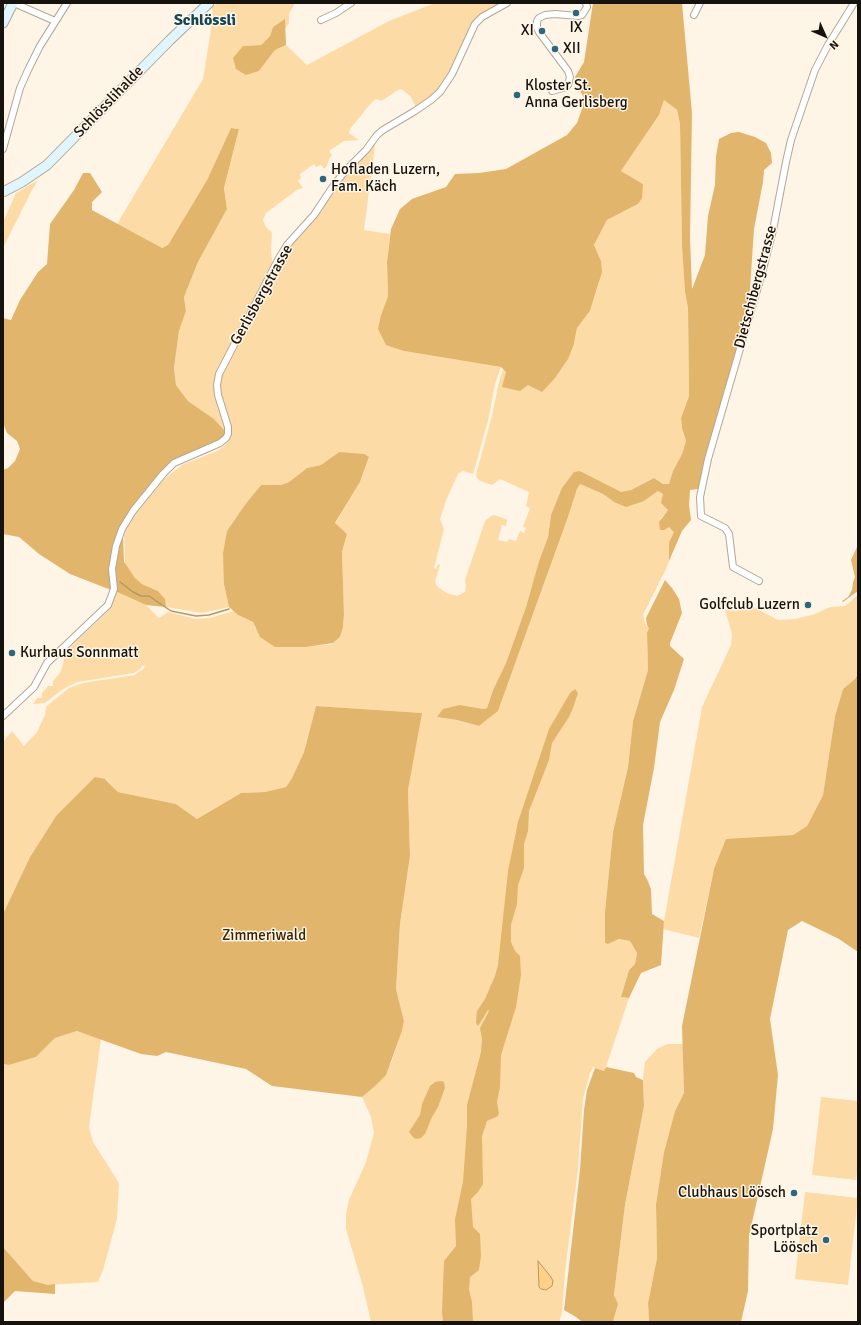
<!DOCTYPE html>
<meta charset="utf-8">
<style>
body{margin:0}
#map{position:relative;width:861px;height:1325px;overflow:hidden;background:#fff5e6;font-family:Signika,sans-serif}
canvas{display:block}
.frame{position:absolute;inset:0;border:4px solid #16130e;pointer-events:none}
.north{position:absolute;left:805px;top:16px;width:40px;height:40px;-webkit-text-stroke:3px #fff5e6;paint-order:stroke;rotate:135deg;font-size:11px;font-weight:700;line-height:16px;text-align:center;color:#16130e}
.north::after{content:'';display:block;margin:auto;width:14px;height:18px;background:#16130e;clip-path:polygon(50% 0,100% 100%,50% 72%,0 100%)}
</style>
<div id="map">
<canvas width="861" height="1325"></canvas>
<div class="frame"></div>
<div class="north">N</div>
</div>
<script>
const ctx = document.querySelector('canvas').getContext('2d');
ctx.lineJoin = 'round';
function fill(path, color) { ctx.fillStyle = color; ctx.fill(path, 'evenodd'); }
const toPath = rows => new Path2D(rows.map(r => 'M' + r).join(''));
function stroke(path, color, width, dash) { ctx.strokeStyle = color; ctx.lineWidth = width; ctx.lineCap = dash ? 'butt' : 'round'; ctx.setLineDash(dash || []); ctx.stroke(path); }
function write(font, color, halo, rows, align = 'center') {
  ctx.font = font + ' Signika,sans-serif'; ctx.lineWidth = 3; ctx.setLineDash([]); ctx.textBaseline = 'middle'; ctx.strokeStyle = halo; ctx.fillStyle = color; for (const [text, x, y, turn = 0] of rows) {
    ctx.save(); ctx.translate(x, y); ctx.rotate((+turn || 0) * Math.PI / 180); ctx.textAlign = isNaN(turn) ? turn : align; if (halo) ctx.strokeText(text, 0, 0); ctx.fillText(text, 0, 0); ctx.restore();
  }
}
const green = toPath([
 [218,3,295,3,289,14,289,23,285,29,285,20,273,27,270,36,261,45,243,46,259,71,275,50,286,45,307,65,389,21,435,3,502,3,481,15,451,71,434,95,416,108,411,97,403,90,400,89,381,101,376,99,372,102,350,129,349,133,359,140,344,141,329,151,332,155,329,159,327,166,324,169,321,165,316,167,314,164,300,174,301,178,298,181,303,188,297,190,266,213,263,220,266,227,272,233,271,251,273,266,220,366,214,381,215,395,224,423,226,432,214,419,188,401,176,385,174,368,179,331,186,311,184,297,198,262,227,209,224,188,239,129,231,128,207,180,168,245,161,248,117,224,203,79,213,17,212,7],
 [664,100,677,110,680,124,682,247,685,292,688,308,689,396,681,418,682,428,686,441,682,454,673,471,670,484,663,484,654,478,631,490,621,493,580,471,551,515,548,537,539,561,526,607,506,663,493,690,487,708,484,709,460,705,437,717,457,720,479,726,498,711,568,517,577,489,580,484,603,494,614,502,644,501,658,491,663,494,662,497,668,510,660,519,672,528,674,532,669,542,669,561,666,569,643,615,646,626,649,626,649,628,647,633,648,670,633,721,628,767,613,832,605,911,605,943,608,944,619,939,630,941,637,953,635,964,629,970,621,997,629,998,606,1067,604,1071,593,1067,590,1073,583,1098,578,1169,565,1272,562,1312,560,1320,560,1322,371,1322,363,1287,346,1229,346,1214,349,1200,366,1162,374,1133,371,1117,362,1097,374,1087,391,1063,402,1031,404,1021,396,989,400,924,410,856,408,790,421,713,316,706,304,752,292,778,286,787,265,792,241,793,197,819,176,804,118,792,106,779,56,816,30,857,3,914,3,742,12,731,24,746,37,732,45,715,46,707,48,705,69,688,83,683,135,675,143,669,145,666,143,665,140,669,134,673,77,682,63,689,45,703,33,704,37,698,42,698,42,693,48,686,53,686,53,681,60,673,63,664,65,652,107,612,115,598,115,591,146,605,159,618,168,612,196,619,210,618,234,611,238,615,253,622,255,628,275,647,306,647,332,644,340,637,343,627,344,614,342,552,347,534,335,524,360,482,369,458,339,452,321,465,307,468,289,482,281,485,261,485,244,506,227,531,224,584,229,607,202,613,166,607,165,599,158,591,142,584,135,578,125,563,124,535,128,525,139,508,165,478,182,465,217,451,223,447,228,442,231,435,230,427,219,393,220,380,224,370,279,262,291,243,331,192,374,142,375,145,364,230,390,234,387,262,388,296,381,315,404,351,501,367,495,384,488,421,473,474,463,471,458,474,447,498,440,519,444,529,434,568,436,569,438,564,440,565,435,582,437,586,442,590,449,594,457,596,465,592,466,586,465,580,485,521,491,516,494,515,506,519,507,520,506,526,502,525,498,540,507,542,509,539,516,541,520,531,524,533,526,528,523,527,530,508,526,506,529,492,500,479,492,485,480,481,477,478,476,475,478,467,492,416,498,386,503,369,506,372,503,387,574,344,577,328,590,311,598,286,601,261,594,245,607,220,638,204,643,184,621,171,659,115],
 [38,180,31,192,3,248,3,222,16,193],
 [858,595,858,674,855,679,843,689,835,716,823,795,807,826,793,835,770,837,714,869,699,938,663,929,664,921,702,707,731,645,732,634,725,610,738,611,746,603,778,620,795,619,815,614,830,607,845,606],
 [77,1031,101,1039,89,1127,93,1142,119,1183,117,1219,103,1270,98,1282,48,1285,33,1281,3,1247,3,1064,9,1065,36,1057,55,1038],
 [667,1044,683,1044,684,1093,675,1111,664,1152,656,1204,657,1258,648,1303,649,1322,613,1322,618,1304,614,1295,625,1205,644,1106,643,1077,645,1062,657,1049],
 [821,1097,858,1101,858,1163,856,1180,812,1175],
 [805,1192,858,1198,848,1285,795,1279]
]);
const forest = toPath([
 [593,3,682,3,692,113,690,238,692,289,705,255,708,216,715,185,716,156,719,139,731,133,739,132,755,137,766,143,771,153,772,163,764,170,763,182,754,229,749,304,698,489,690,490,689,505,691,520,682,531,669,561,669,542,674,532,669,527,664,530,660,530,659,522,668,510,661,503,663,494,658,491,644,501,626,507,614,502,603,494,580,484,577,489,568,517,498,711,479,726,457,720,437,717,443,709,460,705,484,709,487,708,493,690,506,663,526,607,539,561,548,537,551,515,562,488,574,472,580,471,621,492,631,490,654,478,663,484,669,484,673,471,682,454,686,441,682,428,681,418,689,396,688,308,685,292,682,247,680,124,677,110,664,100,659,115,621,171,643,184,642,198,638,204,607,220,594,245,601,261,602,272,590,311,577,328,574,344,568,359,555,378,542,392,528,385,520,391,502,387,506,372,501,367,404,351,386,345,378,329,381,315,388,296,387,262,391,229,400,209,412,199,446,187,455,174,479,173,506,169,567,135,577,123,583,106,583,96,576,84,575,77,584,62],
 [285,19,286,45,275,50,259,71,246,75,236,69,233,58,243,46,261,45,270,36,273,27],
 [231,128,239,129,224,188,227,209,198,262,184,297,186,311,179,331,174,368,176,385,188,401,214,419,226,432,218,442,163,472,132,507,119,532,111,590,70,574,39,554,19,537,3,534,3,470,8,468,15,461,20,449,17,441,7,433,3,423,3,318,11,320,20,300,38,272,47,264,50,224,74,190,83,173,90,173,102,192,92,202,92,210,162,248,168,245,207,180],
 [339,452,364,454,369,457,360,482,335,523,347,534,342,552,344,614,343,627,340,637,333,643,306,647,275,647,260,637,253,622,238,615,229,607,224,584,223,553,227,531,244,506,261,485,281,485,289,482,307,468,321,465],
 [125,530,123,536,124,562,125,563,135,578,142,584,158,591,165,599,166,607,146,605,115,591,114,565,118,546],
 [858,545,858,591,843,602,842,601,848,597,852,590,853,582,855,577,851,560],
 [665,580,672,588,679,599,682,613,670,643,670,646,684,659,674,690,660,722,654,768,643,825,644,874,647,879,651,889,652,914,664,921,661,965,641,973,629,998,621,997,629,970,635,964,637,953,630,941,619,939,608,944,605,943,605,911,613,832,628,767,633,721,648,670,647,633,649,628,647,625,646,618],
 [858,674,858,952,839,939,802,921,788,930,770,1019,778,1075,773,1129,749,1236,748,1291,741,1322,649,1322,648,1303,657,1258,656,1204,664,1152,675,1111,684,1093,682,1026,714,869,726,839,793,835,807,826,823,795,835,716,843,689,855,679],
 [575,689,578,693,573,708,569,717,552,743,549,760,529,811,528,831,524,844,524,868,518,885,517,904,511,925,511,942,515,951,520,956,521,975,516,1007,501,1055,500,1087,497,1102,499,1113,498,1116,487,1121,482,1136,483,1184,478,1192,471,1199,473,1227,480,1234,481,1256,479,1270,470,1277,469,1289,472,1302,473,1322,443,1322,442,1311,444,1261,456,1246,455,1219,463,1182,467,1126,467,1105,481,1052,482,1039,480,1028,489,1011,488,1010,478,1026,476,1023,477,1011,485,999,495,976,498,965,508,871,518,822,549,729,570,693],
 [316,706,422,713,408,790,410,856,400,924,396,989,404,1021,402,1031,386,1075,374,1087,362,1097,272,1086,246,1069,166,1052,157,1056,141,1054,77,1031,55,1038,36,1057,9,1065,3,1064,3,914,30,857,56,816,95,777,105,779,118,792,176,804,197,819,241,793,265,792,286,787,292,778,304,752],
 [606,1067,634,1073,636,1077,643,1080,644,1106,625,1205,614,1295,618,1304,614,1318,613,1322,581,1322,581,1321,576,1317,564,1310,580,1170,584,1110,587,1090,595,1068,604,1071],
 [441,1081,444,1082,445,1088,438,1107,432,1117,425,1134,421,1138,416,1139,414,1138,409,1132,420,1115,422,1104,430,1086,435,1082],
 [3,1247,33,1281,48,1285,55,1284,55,1294,15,1291,3,1303]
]);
const water = toPath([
 [538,1261,551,1277,553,1281,552,1286,546,1290,541,1289,539,1287,538,1261]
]);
const stream = toPath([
 [120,582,133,592,141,596,149,596,171,611,196,616,209,615,229,609]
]);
const street = toPath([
 [14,3,55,21],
 [694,15,700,3],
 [321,20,336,13,351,3],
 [552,91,563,88,568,85,570,77,568,71,539,32,537,28,537,21,539,18,545,15,555,14,578,16,582,15,587,7,586,3],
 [3,149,20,88,28,70,40,46,67,3],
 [759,581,733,567,729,534,725,528,701,516,700,497,708,459,762,273,773,230,786,162,791,140,815,70,828,45,854,3],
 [3,716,34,687,47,663,108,605,114,589,112,569,116,546,122,529,133,511,163,474,174,463,220,443,226,438,228,434,228,427,218,395,217,385,219,374,279,258,287,245,314,215,334,185,346,170,366,150,377,135,383,130,415,111,431,100,440,92,452,74,475,24,482,17,507,3]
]);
const secondary = toPath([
 [3,23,13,3],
 [3,192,22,182,47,165,170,40,209,3]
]);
const markers = [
 [576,13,4,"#2b687e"],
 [542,31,4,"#2b687e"],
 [555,49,4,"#2b687e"],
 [517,95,4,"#2b687e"],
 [323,179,4,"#2b687e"],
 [808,605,4,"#2b687e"],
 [12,653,4,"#2b687e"],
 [794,1193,4,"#2b687e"],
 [826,1240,4,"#2b687e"]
];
const poiNames = [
 ["IX",576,28,"center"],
 ["XI",534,31],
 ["XII",563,49,"left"],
 ["Kloster St.",525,86,"left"],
 ["Anna Gerlisberg",525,103,"left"],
 ["Hofladen Luzern,",331,170,"left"],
 ["Fam. Käch",331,187,"left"],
 ["Golfclub Luzern",800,605],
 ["Kurhaus Sonnmatt",20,653,"left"],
 ["Clubhaus Löösch",786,1193],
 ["Sportplatz",818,1231],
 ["Löösch",818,1248]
];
const streetNames = [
 ["Schlösslihalde",109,102,-46],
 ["Dietschibergstrasse",756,287,-75],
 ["Gerlisbergstrasse",262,295,-61]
];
const parkNames = [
 ["Zimmeriwald",264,936]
];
const neighbourhoodNames = [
 ["Schlössli",205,21]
];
fill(green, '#fddba7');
fill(forest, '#e2b56c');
fill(water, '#ffd087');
stroke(water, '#b99763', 1);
stroke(stream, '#b99763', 1.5);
stroke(street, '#b0a799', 8);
stroke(secondary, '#b0a799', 11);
stroke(street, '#fff', 6);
stroke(secondary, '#e0f5fe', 9);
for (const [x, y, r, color] of markers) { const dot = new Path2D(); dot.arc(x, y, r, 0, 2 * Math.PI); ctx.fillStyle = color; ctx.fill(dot); stroke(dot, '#fff5e6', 1.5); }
write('15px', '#16130e', '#fff5e6', poiNames, 'right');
write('15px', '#16130e', '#fff5e6', streetNames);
write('15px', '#372504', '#fff5e6', parkNames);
write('bold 16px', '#134557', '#fff5e6', neighbourhoodNames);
</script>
